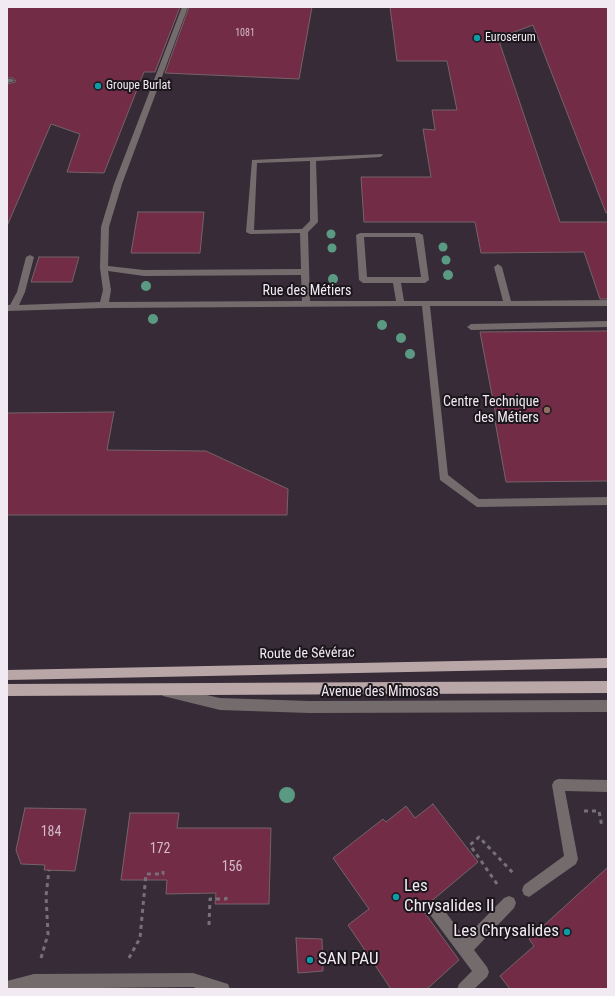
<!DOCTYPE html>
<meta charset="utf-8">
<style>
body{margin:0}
#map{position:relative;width:615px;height:996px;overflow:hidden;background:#362b37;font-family:"Roboto Condensed",sans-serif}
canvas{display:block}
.frame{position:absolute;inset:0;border:8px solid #f2eaf2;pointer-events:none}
</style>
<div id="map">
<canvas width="615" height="996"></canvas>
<div class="frame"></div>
</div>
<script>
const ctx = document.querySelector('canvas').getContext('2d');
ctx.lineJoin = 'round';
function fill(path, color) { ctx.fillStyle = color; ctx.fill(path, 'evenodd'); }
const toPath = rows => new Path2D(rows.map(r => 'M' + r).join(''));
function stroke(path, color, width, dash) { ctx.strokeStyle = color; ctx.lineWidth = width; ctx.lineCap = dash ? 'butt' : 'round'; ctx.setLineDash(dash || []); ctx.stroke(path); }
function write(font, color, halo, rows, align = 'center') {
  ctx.font = font + ' "Roboto Condensed",sans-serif'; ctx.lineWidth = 4; ctx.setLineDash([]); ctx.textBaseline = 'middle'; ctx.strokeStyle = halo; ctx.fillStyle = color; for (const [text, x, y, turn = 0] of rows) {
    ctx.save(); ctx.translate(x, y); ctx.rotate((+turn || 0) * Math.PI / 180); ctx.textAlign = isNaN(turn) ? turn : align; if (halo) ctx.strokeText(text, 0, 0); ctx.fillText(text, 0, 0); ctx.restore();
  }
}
const building = toPath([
 [7,7,180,7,155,72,144,72,104,173,67,172,80,134,51,124,7,226,7,84,15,82,16,81,13,78,7,78,7,7],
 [189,7,312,7,299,79,165,73,189,7],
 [390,7,608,7,608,212,606,213,533,25,498,38,560,222,608,222,608,299,600,299,584,252,481,253,475,222,364,222,361,177,431,177,423,129,435,130,432,110,457,110,447,61,397,61,390,7],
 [138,212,204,212,200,253,131,253,138,212],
 [39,257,79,257,72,282,31,282,39,257],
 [608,331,608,481,506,482,495,421,497,421,480,332,608,331],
 [114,412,107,450,206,451,288,489,287,515,7,515,7,413,114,412],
 [433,804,478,862,422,909,459,960,427,989,391,989,348,925,369,909,333,858,383,819,386,822,406,806,415,818,433,804],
 [25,808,86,809,75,871,44,870,45,865,21,864,16,850,25,808],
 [130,813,179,813,177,828,271,828,269,904,215,904,216,893,166,894,167,880,121,880,130,813],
 [608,867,608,989,510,989,500,976,534,946,529,939,608,867],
 [296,938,322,939,323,971,298,973,296,938]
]);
const path = toPath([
 [584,811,599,811,602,827],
 [497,884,470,845,479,837,514,874],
 [209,925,210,899,226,899,227,893],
 [41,958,48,934,46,896,49,870],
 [129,958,140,938,146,874,163,874,163,871]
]);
const minor = toPath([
 [182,7,188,7,122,184,109,227,108,266,144,270,301,269,300,233,250,234,246,232,252,160,382,154,383,155,380,157,316,161,318,222,308,232,310,301,396,301,393,283,363,283,359,280,356,235,360,233,419,233,423,235,429,280,425,283,401,283,404,301,503,301,494,267,498,264,502,267,511,301,608,300,608,306,430,306,448,475,479,499,608,497,608,505,477,507,440,480,422,306,104,308,7,311,7,305,10,305,17,292,26,257,30,255,34,257,25,292,19,305,100,302,103,290,100,268,101,227,114,184,182,7],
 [310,161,310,221,302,229,254,230,257,163,310,161],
 [364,237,415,237,421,277,367,277,364,237],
 [108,271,144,276,301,275,302,301,109,302,111,290,108,271],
 [7,79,12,79,15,81,7,83,7,79],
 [608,321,608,327,471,330,467,327,471,324,608,321],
 [167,686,220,698,309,701,608,700,608,712,309,713,220,710,163,696,161,692,163,688,167,686],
 [558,779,608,780,608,792,565,791,578,859,576,864,529,897,524,895,522,890,524,885,564,856,552,785,554,781,558,779],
 [509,896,514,898,516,903,514,908,474,950,487,967,489,972,487,977,474,989,457,989,459,984,472,971,431,916,429,911,431,906,436,904,441,906,465,938,504,898,509,896],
 [193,973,228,984,230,989,199,989,193,987,7,989,7,981,34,974,193,973]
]);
const major = toPath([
 [608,658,608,668,7,680,7,670,608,658],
 [608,681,608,693,7,696,7,684,608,681]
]);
const trees = [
 [331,234,4.5],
 [443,247,4.5],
 [332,248,4.5],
 [446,260,4.5],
 [448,275,5],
 [333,279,5],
 [146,286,5],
 [153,319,5],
 [382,325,5],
 [401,338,5],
 [410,354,5],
 [287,795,8]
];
const markers = [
 [477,38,4,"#0f9aa8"],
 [98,86,4,"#0f9aa8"],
 [547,410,4,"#8d6e63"],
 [396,897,4,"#0f9aa8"],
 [567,932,4,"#0f9aa8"],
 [310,960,4,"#0f9aa8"]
];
const farNumbernames = [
 ["1081",245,33]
];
const farPoinames = [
 ["Euroserum",485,38],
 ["Groupe Burlat",106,86]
];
const streetNames = [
 ["Rue des Métiers",307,291],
 ["Route de Sévérac",307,654,-1],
 ["Avenue des Mimosas",380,692]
];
const poiNames = [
 ["Centre Technique",539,402],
 ["des Métiers",539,418]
];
const nearNumbernames = [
 ["184",51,832],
 ["172",160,849],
 ["156",232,867]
];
const nearPoinames = [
 ["Les",404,887],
 ["Chrysalides II",404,907],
 ["Les Chrysalides",559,932,"right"],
 ["SAN PAU",318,960]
];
fill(building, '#732c46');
stroke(building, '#756368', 1);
stroke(path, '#796f7a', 3, [4, 4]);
fill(minor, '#746c6c');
fill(major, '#b9a7a8');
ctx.fillStyle = '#5a9a83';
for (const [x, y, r] of trees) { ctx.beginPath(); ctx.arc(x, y, r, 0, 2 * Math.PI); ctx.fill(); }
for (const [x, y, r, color] of markers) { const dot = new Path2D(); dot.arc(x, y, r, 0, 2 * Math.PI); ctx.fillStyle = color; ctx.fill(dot); stroke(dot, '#1b161b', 1.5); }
write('10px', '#d2bac7', null, farNumbernames);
write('12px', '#f2eaf2', '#1b161b', farPoinames, 'left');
write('14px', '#f2eaf2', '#1b161b', streetNames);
write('14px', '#f2eaf2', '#1b161b', poiNames, 'right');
write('14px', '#d2bac7', null, nearNumbernames);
write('17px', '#f2eaf2', '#1b161b', nearPoinames, 'left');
</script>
